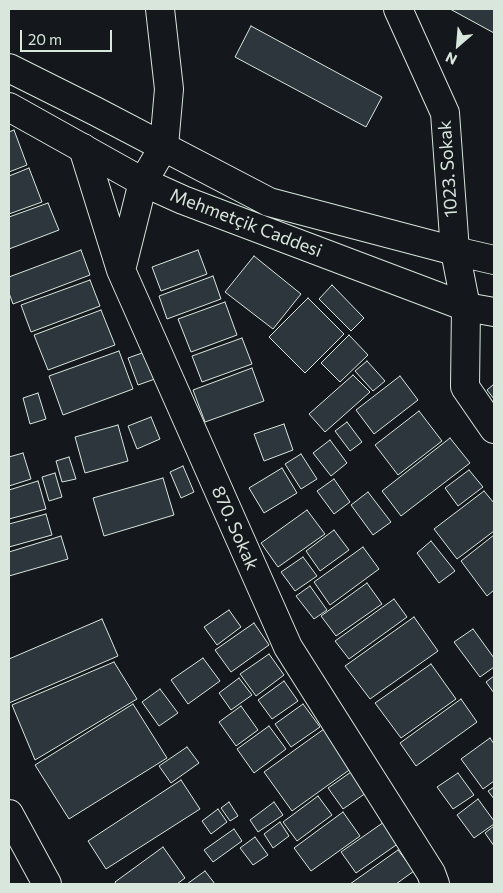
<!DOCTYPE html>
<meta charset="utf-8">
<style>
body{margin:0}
#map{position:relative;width:503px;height:893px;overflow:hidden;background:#14181c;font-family:Commissioner,sans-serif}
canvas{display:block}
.frame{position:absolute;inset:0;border:10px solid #d8e6dc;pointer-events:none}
.north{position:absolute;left:433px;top:20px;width:50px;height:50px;-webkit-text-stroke:4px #14181c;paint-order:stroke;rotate:207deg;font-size:14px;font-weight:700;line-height:20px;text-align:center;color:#d8e6dc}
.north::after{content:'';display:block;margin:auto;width:18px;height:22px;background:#d8e6dc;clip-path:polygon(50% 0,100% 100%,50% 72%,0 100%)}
.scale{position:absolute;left:20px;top:30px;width:92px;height:22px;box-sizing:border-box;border:2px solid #d8e6dc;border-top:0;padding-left:6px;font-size:15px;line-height:18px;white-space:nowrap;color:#d8e6dc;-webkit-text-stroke:4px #14181c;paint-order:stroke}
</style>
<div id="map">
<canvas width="503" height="893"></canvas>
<div class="frame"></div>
<div class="north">N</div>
<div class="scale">20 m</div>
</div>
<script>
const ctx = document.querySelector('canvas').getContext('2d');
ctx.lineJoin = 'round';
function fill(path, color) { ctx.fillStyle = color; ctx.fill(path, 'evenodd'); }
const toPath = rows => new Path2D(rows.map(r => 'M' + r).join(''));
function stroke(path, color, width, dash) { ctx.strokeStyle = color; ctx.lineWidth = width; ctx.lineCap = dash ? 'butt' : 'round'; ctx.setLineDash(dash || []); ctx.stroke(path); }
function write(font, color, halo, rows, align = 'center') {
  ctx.font = font + ' Commissioner,sans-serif'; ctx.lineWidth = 4; ctx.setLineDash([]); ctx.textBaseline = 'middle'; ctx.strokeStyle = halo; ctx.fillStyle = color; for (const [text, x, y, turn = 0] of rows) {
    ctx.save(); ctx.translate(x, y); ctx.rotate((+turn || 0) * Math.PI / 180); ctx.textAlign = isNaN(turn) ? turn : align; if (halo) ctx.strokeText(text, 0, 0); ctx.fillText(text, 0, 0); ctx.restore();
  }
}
const building = toPath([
 [450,9,494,9,494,33,450,9],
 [251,26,382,97,366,127,235,57,251,26],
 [14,130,27,165,9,172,9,132,14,130],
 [29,168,42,202,9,214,9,176,29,168],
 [48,203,59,230,9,249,9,217,48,203],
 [81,250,90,275,13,304,9,293,9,277,81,250],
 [198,250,207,274,161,291,152,267,198,250],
 [254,256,301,294,273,329,225,292,254,256],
 [213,276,221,299,167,319,159,296,213,276],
 [90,280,100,306,31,332,21,305,90,280],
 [332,285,364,318,351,331,319,299,332,285],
 [308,298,344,334,305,373,269,337,308,298],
 [225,302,237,335,191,352,178,319,225,302],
 [101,310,115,345,48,370,34,335,101,310],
 [349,335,368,355,340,382,321,363,349,335],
 [242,338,252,364,202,382,192,356,242,338],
 [119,351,133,389,63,415,49,376,119,351],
 [145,352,155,379,138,385,128,358,145,352],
 [367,361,385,381,373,391,355,371,367,361],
 [252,368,264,401,205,422,193,390,252,368],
 [353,375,370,392,325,432,309,414,353,375],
 [400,376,418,400,374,434,356,410,400,376],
 [494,384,494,399,487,390,494,384],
 [38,393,46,419,30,424,23,398,38,393],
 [419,411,442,441,398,475,375,445,419,411],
 [151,417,160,439,137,449,128,426,151,417],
 [347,422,362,442,350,451,335,431,347,422],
 [284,424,293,450,264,461,254,434,284,424],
 [118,425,128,461,85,473,75,437,118,425],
 [450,438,470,463,401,516,382,491,450,438],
 [330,440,347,463,331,476,313,453,330,440],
 [23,453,31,479,9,486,9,457,23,453],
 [301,454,317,479,301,489,285,464,301,454],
 [69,457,76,479,62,482,56,461,69,457],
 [183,466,194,492,181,498,170,472,183,466],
 [282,468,297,493,264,513,249,488,282,468],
 [469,470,483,487,458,506,445,488,469,470],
 [55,473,62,497,49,501,42,477,55,473],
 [163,478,174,515,104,536,93,498,163,478],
 [334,479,350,502,334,514,317,491,334,479],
 [38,481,46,509,9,519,9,490,38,481],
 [484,491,494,503,494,531,457,559,434,529,484,491],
 [368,492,391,522,373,535,351,505,368,492],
 [307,510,325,534,278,567,261,543,307,510],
 [46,514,52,535,9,547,9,524,46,514],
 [334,530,349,550,320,571,306,551,334,530],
 [494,535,494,590,487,596,461,561,494,535],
 [61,536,68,559,9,576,9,552,61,536],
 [431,541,455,571,439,583,417,553,431,541],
 [363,547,379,569,330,605,314,582,363,547],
 [303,557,317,576,295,591,281,572,303,557],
 [367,583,382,604,336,636,321,616,367,583],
 [310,586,327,610,314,619,296,596,310,586],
 [394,599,407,617,349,659,335,641,394,599],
 [229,610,241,627,217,645,204,627,229,610],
 [414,617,438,651,370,699,345,666,414,617],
 [102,619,118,656,9,703,9,659,102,619],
 [254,623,269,645,231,672,215,650,254,623],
 [473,629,494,658,494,667,480,677,454,642,473,629],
 [269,654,284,675,256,696,240,674,269,654],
 [203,658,220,681,188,704,171,680,203,658],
 [114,662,137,699,35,760,12,705,114,662],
 [431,664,456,699,401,738,375,703,431,664],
 [494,676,494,693,486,682,494,676],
 [239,678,252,695,231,710,219,693,239,678],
 [284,681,298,701,272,719,258,700,284,681],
 [160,689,178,713,159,726,142,702,160,689],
 [461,699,477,722,416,766,400,743,461,699],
 [133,704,167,758,69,819,35,765,133,704],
 [303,704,320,727,291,747,275,724,303,704],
 [241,706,258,730,236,746,219,722,241,706],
 [269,726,286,749,254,773,237,749,269,726],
 [324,729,352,768,292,811,264,772,324,729],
 [490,738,494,744,494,781,483,789,461,759,490,738],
 [187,747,199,763,171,783,159,766,187,747],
 [351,772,366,793,343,809,328,788,351,772],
 [458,773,474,795,453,809,437,787,458,773],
 [181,780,200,809,106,869,88,841,181,780],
 [494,787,494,799,488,791,494,787],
 [318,796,332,815,297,841,283,822,318,796],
 [478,799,494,821,494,824,474,838,457,815,478,799],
 [229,802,238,816,230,821,221,808,229,802],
 [274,802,283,815,258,832,250,820,274,802],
 [218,809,227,822,211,834,202,821,218,809],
 [343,812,360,836,311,871,294,848,343,812],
 [280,822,289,836,273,848,264,834,280,822],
 [384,822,399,843,356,873,341,852,384,822],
 [494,826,494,846,485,833,494,826],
 [234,829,242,841,213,862,204,850,234,829],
 [255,837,268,855,253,865,240,848,255,837],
 [163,847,185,878,177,884,116,884,115,882,163,847],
 [398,850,414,871,396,884,350,884,398,850],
 [205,871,215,884,187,884,205,871]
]);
const minor = toPath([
 [398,9,445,113,455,251,466,307,465,387,494,429],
 [83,148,121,270,288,647,431,873,435,884],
 [121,270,143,182,164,146,169,89,160,9],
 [9,814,47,884]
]);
const major = toPath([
 [9,68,95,111,269,202,455,251,494,260],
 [9,107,143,182,183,200,466,307,494,312]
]);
const streetNames = [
 ["1023. Sokak",448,169,-94],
 ["Mehmetçik Caddesi",246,223,21],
 ["870. Sokak",235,528,66]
];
fill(building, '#2c363c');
stroke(building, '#d8e6dc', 1);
stroke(minor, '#d8e6dc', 30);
stroke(major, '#d8e6dc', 30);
stroke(minor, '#14181c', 28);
stroke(major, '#14181c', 28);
write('18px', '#d8e6dc', '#14181c', streetNames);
</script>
